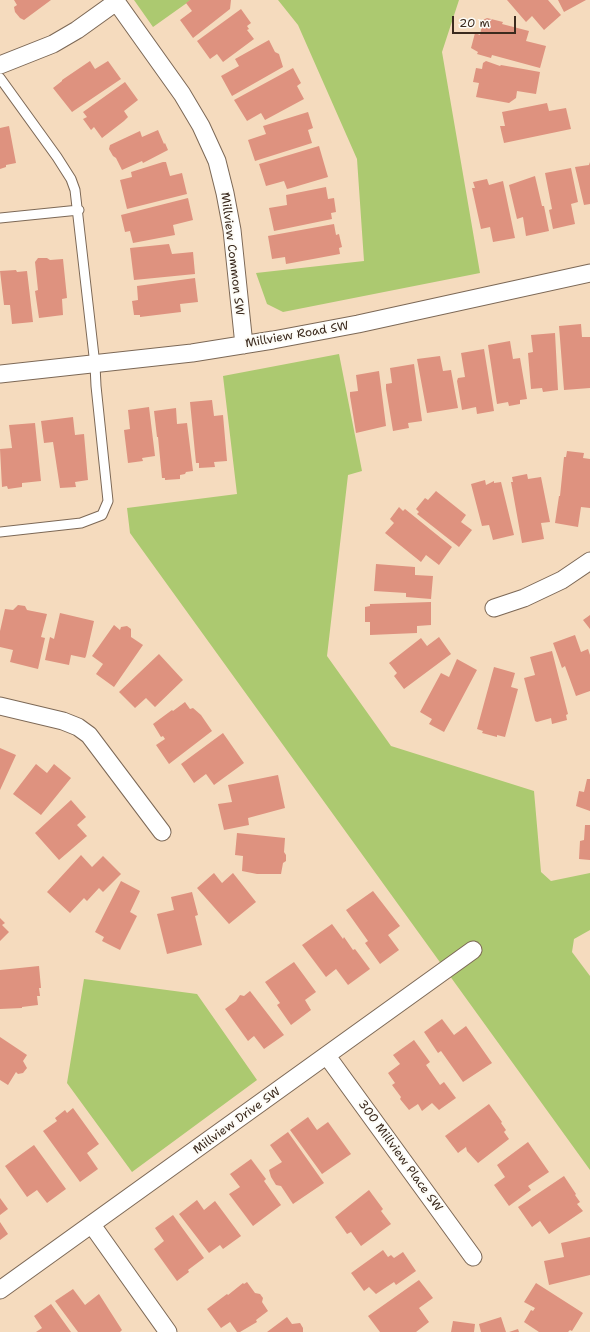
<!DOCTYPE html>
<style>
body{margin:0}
#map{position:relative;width:590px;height:1332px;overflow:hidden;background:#f5dbbe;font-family:"Shantell Sans",sans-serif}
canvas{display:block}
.scale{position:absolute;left:452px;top:16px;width:64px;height:18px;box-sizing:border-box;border:2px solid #3b2a1e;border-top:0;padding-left:5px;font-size:12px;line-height:14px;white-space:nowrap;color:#3b2a1e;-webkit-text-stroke:3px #fdfcf7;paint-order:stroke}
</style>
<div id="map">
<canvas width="590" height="1332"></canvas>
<div class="scale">20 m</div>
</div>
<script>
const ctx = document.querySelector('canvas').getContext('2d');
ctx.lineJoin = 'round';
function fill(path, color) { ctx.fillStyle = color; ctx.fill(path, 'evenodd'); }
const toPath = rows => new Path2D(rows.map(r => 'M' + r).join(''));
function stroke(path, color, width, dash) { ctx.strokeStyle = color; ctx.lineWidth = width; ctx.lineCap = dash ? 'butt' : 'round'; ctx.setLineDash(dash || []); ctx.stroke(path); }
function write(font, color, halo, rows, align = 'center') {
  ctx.font = font + ' "Shantell Sans",sans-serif'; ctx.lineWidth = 4; ctx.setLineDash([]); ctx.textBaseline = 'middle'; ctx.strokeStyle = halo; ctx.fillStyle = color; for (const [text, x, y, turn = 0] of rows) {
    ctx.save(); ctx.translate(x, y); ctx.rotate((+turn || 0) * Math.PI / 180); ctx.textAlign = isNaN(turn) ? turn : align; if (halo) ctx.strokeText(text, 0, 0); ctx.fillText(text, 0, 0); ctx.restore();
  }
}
const green = toPath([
 [134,0,191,0,153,27],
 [278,0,459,0,442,52,480,273,283,312,267,304,256,273,364,261,357,159,298,25],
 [339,354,362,471,348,475,327,656,391,746,534,791,541,872,551,881,590,873,590,930,574,939,572,952,590,976,590,1170,130,533,127,508,237,494,223,376],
 [84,979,197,994,257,1080,132,1172,67,1083]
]);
const building = toPath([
 [14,0,51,0,24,20,20,18,15,12,14,7,17,5],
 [190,0,231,0,230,9,193,38,180,20,192,11,186,3],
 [507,0,548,0,561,15,544,30,532,16,526,22],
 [558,0,586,0,564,12],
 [241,9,251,23,247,26,249,29,247,30,254,39,223,62,217,54,210,59,197,41],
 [487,18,503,22,502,24,529,31,526,41,546,46,540,68,492,55,491,58,477,54,478,52,471,48,475,33,480,35,483,20],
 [269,40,275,52,279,54,283,67,232,96,221,76,239,66,235,59],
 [90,61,95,69,108,61,121,79,72,112,53,88,62,81,62,80],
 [486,61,500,66,501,65,540,72,536,94,517,91,516,98,509,103,476,97,479,83,473,82,476,68,482,69,483,63],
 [293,68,301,83,297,86,304,99,265,120,261,113,247,121,234,100],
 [125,82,138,100,124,111,128,117,124,121,102,138,94,127,91,130,83,119,87,117,83,112],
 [547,103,549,111,566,108,571,129,504,143,500,126,505,126,502,112],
 [308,112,313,128,308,130,312,143,255,161,248,140,266,134,263,126],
 [9,126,16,163,6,165,6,167,0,169,0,128],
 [158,130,164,144,165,143,168,150,143,163,142,161,122,170,116,158,113,156,109,149,110,145,140,131,142,137],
 [319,146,328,177,291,188,287,189,284,181,266,186,259,164],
 [163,162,166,162,170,176,182,173,187,194,127,209,120,180,132,177,131,172],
 [590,162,590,204,584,205,575,167,589,165],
 [571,168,578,202,571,204,575,224,553,229,549,210,552,209,545,173],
 [535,176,542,206,544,206,549,231,526,236,523,217,517,219,509,185],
 [487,179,489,185,503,181,515,238,493,242,490,227,481,229,472,188,475,188,473,182],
 [326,187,328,199,334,198,336,212,331,213,332,219,274,231,269,208,287,205,286,195],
 [188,198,193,220,173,225,175,235,133,243,130,231,125,232,121,215],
 [334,224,336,235,339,234,342,247,339,248,340,254,286,264,285,257,272,259,268,236],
 [169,244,172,254,193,252,195,274,134,280,130,248],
 [38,258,47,258,50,260,63,259,67,298,62,299,63,315,39,318,35,291,38,290,35,262],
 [16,270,17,272,27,271,33,322,12,324,10,305,4,305,0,271],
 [195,278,198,302,180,304,181,312,140,317,140,315,134,315,132,301,138,300,137,286],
 [581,324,582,337,590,337,590,388,564,390,559,326],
 [555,333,558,390,543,392,542,388,531,389,528,353,533,352,531,335],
 [510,341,513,359,520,358,527,399,520,400,520,404,509,406,508,402,497,404,488,345],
 [484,349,494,411,477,414,476,407,462,410,457,381,458,378,465,377,461,353],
 [440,356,443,371,451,370,458,408,427,413,417,359],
 [414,364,422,421,408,423,409,428,393,431,386,389,386,384,392,383,390,368],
 [379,371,386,426,356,433,350,396,350,392,358,391,356,375],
 [212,400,214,416,223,415,227,461,214,462,215,467,199,468,199,463,196,463,190,402],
 [149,407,155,456,142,458,143,461,128,463,124,430,130,429,128,410],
 [176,408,177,424,187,423,193,471,186,472,185,474,180,475,180,479,165,480,165,478,162,478,158,437,157,437,154,411],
 [73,417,75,435,84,434,88,480,75,482,76,487,60,488,53,442,44,443,41,421],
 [35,423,41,481,22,483,22,487,8,489,7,486,2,487,0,449,12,448,9,425],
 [567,451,584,453,583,458,590,459,590,508,581,507,578,527,555,523,559,496,560,496,564,457,566,457],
 [527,474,528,479,541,477,550,522,541,523,544,539,522,543,511,482,513,482,512,477],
 [485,480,486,485,494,481,494,483,501,482,514,535,493,540,489,525,482,526,471,484],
 [436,491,466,515,461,522,472,530,459,547,417,514,419,512,416,509,425,498,428,500],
 [399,507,403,511,405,509,452,547,439,565,426,555,421,562,385,533,394,523,390,519],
 [376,564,415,567,415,575,433,576,431,599,406,597,406,593,374,591],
 [431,602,431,625,417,626,417,633,370,635,370,622,365,622,365,607,370,606,370,604],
 [18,605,25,606,27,610,47,614,41,637,45,638,38,669,10,662,13,650,0,647,0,631,5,609,13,610],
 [60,613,94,621,86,656,85,658,71,655,69,665,45,660,50,637,54,639],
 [590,615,590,629,583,620],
 [114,625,120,630,121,627,127,626,131,629,131,637,143,645,114,687,96,674,103,664,92,656],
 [575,635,581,652,588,649,590,655,590,691,576,696,565,666,562,668,553,643],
 [439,637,451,654,404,689,394,676,397,673,389,663,421,638,427,646],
 [552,651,568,714,566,715,567,720,552,724,551,718,537,722,535,721,524,678,535,675,530,657],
 [159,654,183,680,155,707,146,698,135,708,119,692],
 [457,659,477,670,444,732,429,724,432,719,420,712,441,673,449,677],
 [494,667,515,673,511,687,518,689,505,737,497,735,497,737,482,733,483,731,477,729],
 [185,702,190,709,193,708,201,715,212,731,169,764,156,745,165,739,163,736,161,737,153,724,172,710,173,711],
 [223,733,244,763,214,785,206,774,194,783,181,764],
 [0,748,16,755,0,790],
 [36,764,47,773,54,764,71,778,41,815,13,794],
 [278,775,285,808,248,818,249,825,224,830,218,804,232,802,228,785],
 [587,779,590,779,590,811,576,806,579,791,584,792],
 [71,800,86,817,77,825,87,836,59,860,35,833],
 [585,825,590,825,590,860,579,859,580,841,584,840],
 [237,833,285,838,284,852,286,855,286,861,283,863,281,874,257,874,242,871,243,856,235,855],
 [81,855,92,867,103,856,121,874,103,892,99,888,87,901,84,898,70,913,47,892],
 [214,873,222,883,233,873,256,902,229,924,197,888],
 [121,881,140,891,130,912,137,916,120,950,102,941,104,937,95,932],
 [373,891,400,926,388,935,399,950,380,964,365,943,368,941,346,910],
 [192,892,198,915,195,916,202,945,167,954,157,914,174,910,171,897],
 [0,918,5,923,2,925,9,932,0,941],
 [332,924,343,939,344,937,353,950,355,949,370,969,348,985,336,969,326,977,302,945],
 [294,962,316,992,305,1000,311,1010,291,1025,277,1005,280,1003,265,982],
 [39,966,41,988,39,988,40,996,37,996,38,1005,22,1007,22,1008,0,1009,0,970],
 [250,991,284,1035,264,1049,254,1036,248,1041,225,1009,236,1001,240,995,244,996],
 [442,1019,454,1035,466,1026,492,1063,463,1082,441,1051,438,1053,424,1032],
 [0,1037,27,1055,23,1061,27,1068,23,1073,18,1074,16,1072,8,1085,0,1080],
 [414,1040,430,1062,426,1065,440,1085,444,1082,456,1098,439,1110,432,1103,422,1111,418,1104,409,1110,400,1099,401,1097,392,1085,395,1083,388,1073,400,1064,393,1055],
 [489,1104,502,1122,501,1123,506,1130,504,1132,509,1139,478,1163,467,1151,466,1147,458,1153,445,1136],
 [73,1108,99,1144,87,1153,98,1169,80,1182,43,1131,57,1121,55,1118,65,1110,67,1113],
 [308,1117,317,1130,328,1122,351,1154,322,1174,290,1130],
 [288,1132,324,1183,293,1204,281,1186,276,1185,271,1177,269,1170,282,1162,270,1145],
 [528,1142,549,1172,528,1186,531,1190,509,1206,494,1185,505,1177,497,1165],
 [34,1145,66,1189,47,1203,37,1190,27,1197,5,1166],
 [251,1159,266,1179,264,1181,281,1205,253,1226,229,1194,240,1187,230,1174],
 [564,1176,576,1194,575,1195,580,1202,577,1204,583,1211,549,1234,540,1221,532,1227,518,1207],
 [369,1190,383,1209,381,1211,391,1224,361,1246,351,1232,347,1234,335,1217],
 [0,1198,8,1209,0,1215],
 [197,1200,204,1210,215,1201,241,1236,223,1249,220,1245,209,1253,179,1214],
 [173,1215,204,1258,188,1270,189,1272,177,1281,154,1249,164,1241,155,1228],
 [0,1222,8,1234,0,1240],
 [590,1237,590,1275,549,1285,544,1261,564,1257,561,1243],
 [383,1250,388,1257,391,1255,394,1258,403,1252,416,1271,396,1285,394,1282,376,1294,369,1287,364,1291,351,1273],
 [419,1280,433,1298,419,1308,429,1322,416,1332,380,1332,368,1316],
 [247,1282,255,1293,260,1294,263,1298,262,1302,268,1311,256,1320,257,1322,240,1332,237,1332,230,1322,221,1328,207,1309,227,1294,228,1295,243,1283,244,1284],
 [536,1283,583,1313,572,1331,570,1330,568,1332,539,1332,524,1322,531,1310,533,1311,535,1308,524,1302],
 [73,1289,85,1305,99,1294,122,1330,120,1332,78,1332,55,1301],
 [51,1304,71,1332,36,1332,42,1328,34,1316],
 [287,1317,292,1324,300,1323,303,1328,303,1332,267,1332],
 [501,1317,506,1332,481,1332,479,1324],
 [453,1321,475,1324,474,1332,451,1332],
 [518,1329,519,1332,509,1332]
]);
const service = toPath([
 [0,78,57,157,71,179,75,190,95,365,96,386,108,501,102,515,81,523,0,532],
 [0,218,79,210]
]);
const minor = toPath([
 [115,0,182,94,201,126,217,161,225,193,232,230,244,345],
 [0,65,53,44,77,30,116,2],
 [0,374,192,353,273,340,358,324,590,273],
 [494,608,524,598,562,580,590,561],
 [0,706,63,721,78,727,89,735,162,832],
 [327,1056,473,1257],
 [92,1225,168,1332],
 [0,1290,473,950]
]);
const streetNames = [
 ["Millview Common SW",232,254,83],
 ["Millview Road SW",297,335,-10],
 ["Millview Drive SW",237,1121,-36],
 ["300 Millview Place SW",400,1156,54]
];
fill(green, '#acc970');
fill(building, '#de927f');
stroke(service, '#7c6856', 11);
stroke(minor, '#7c6856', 19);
stroke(service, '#fff', 9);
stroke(minor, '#fff', 17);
write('12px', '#3b2a1e', '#fdfcf7', streetNames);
</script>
